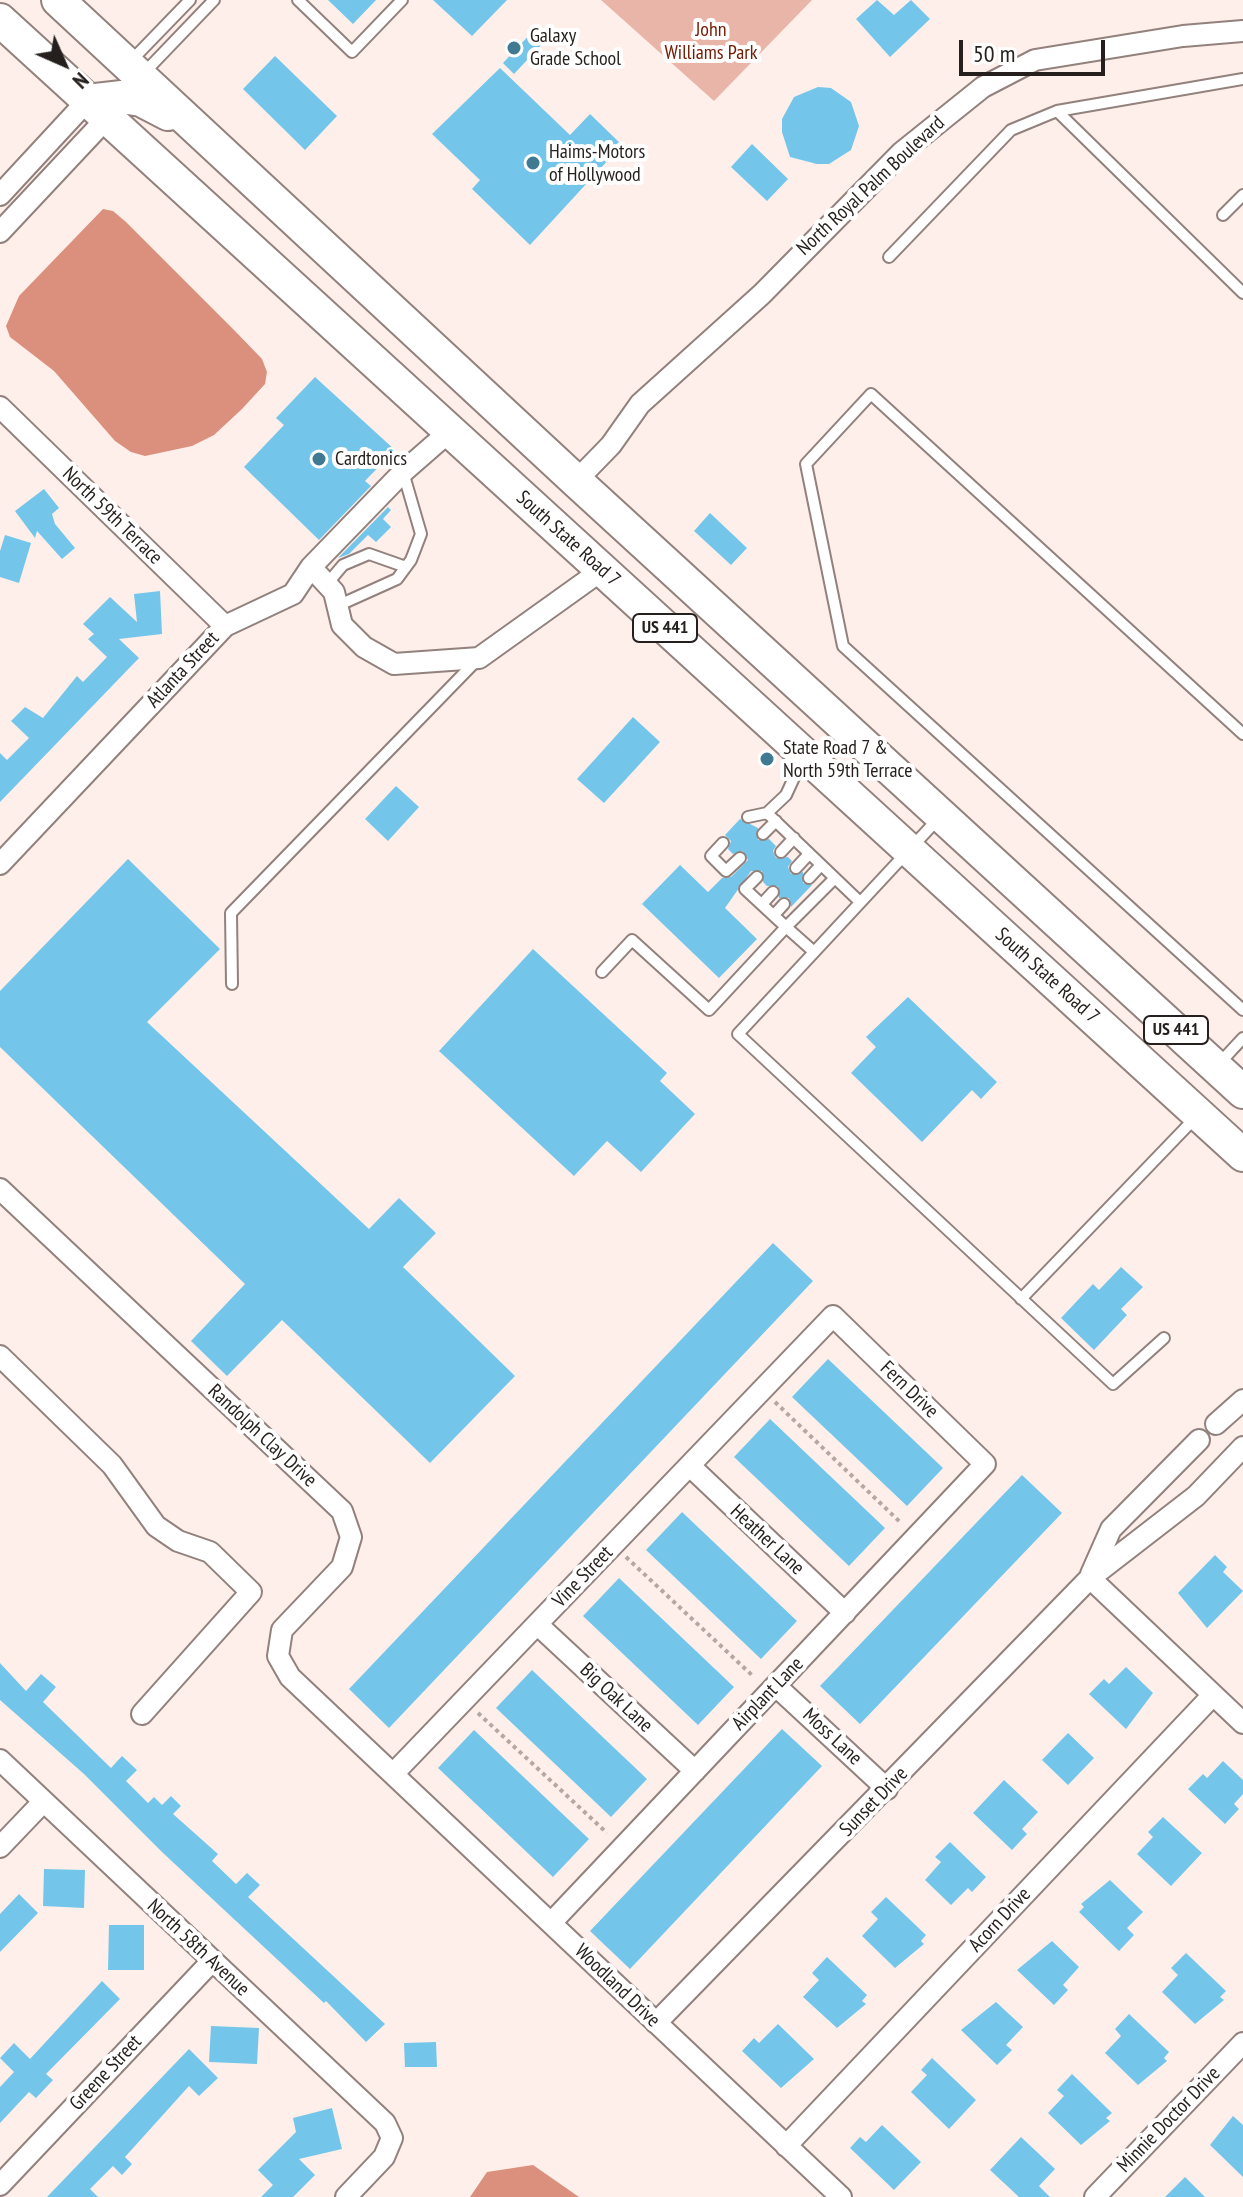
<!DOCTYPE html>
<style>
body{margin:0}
#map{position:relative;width:1243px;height:2197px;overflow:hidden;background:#feefeb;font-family:"PT Sans Narrow",sans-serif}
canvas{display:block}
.north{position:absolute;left:24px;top:24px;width:80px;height:80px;-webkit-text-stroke:6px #fff;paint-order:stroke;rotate:135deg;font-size:22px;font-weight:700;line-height:32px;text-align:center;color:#251f1d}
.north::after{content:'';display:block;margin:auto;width:28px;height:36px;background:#251f1d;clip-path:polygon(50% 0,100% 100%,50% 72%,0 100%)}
.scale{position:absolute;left:959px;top:40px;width:146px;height:36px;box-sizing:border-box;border:4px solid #251f1d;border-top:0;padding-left:10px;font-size:24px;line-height:28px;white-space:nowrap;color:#251f1d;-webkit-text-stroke:6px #fff;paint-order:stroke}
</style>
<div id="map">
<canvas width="1243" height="2197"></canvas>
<div class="north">N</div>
<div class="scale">50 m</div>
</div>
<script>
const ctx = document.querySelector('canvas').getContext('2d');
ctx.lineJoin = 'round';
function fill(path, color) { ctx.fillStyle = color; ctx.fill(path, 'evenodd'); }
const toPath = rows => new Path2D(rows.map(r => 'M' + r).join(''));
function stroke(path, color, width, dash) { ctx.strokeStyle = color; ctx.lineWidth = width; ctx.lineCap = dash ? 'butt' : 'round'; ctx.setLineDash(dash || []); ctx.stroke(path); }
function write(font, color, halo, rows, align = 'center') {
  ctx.font = font + ' "PT Sans Narrow",sans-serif'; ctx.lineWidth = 8; ctx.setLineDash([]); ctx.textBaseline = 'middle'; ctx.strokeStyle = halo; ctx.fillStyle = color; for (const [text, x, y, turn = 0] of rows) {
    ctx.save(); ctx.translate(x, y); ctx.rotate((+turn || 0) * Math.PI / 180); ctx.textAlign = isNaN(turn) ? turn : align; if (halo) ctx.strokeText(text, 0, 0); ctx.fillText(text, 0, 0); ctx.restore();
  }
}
const green = toPath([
 [601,0,812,0,714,101]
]);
const water = toPath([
 [103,209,113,211,126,222,235,331,262,359,267,372,265,384,242,409,214,435,192,446,145,456,131,452,115,441,54,371,10,337,6,326,19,296],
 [533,2165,579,2197,470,2197,487,2172]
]);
const building = toPath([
 [328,0,376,0,353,24],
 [433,0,507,0,472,36],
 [877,0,894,15,911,0,930,19,890,57,856,19],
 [534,30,545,41,514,74,503,63],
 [275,56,337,116,305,150,243,89],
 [500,68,570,135,590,114,622,145,530,245,472,189,480,180,432,134],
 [818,87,831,88,851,102,859,126,851,150,829,164,817,164,790,157,782,132,782,119,794,97],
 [752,144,788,179,767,201,731,167],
 [315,377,395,450,365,481,371,486,319,540,244,467,284,425,276,418],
 [44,489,59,508,52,514,55,524,75,548,62,559,37,531,35,538,15,511],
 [388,507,391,510,383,519,391,527,376,542,368,535,349,554,338,558],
 [710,513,747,548,731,565,694,531],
 [5,535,31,543,19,583,0,577,0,551],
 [160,591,162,634,119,639,139,658,0,802,0,753,7,760,29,738,11,721,25,707,43,718,77,676,83,682,107,657,88,639,94,634,83,624,110,597,137,622,134,594],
 [633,717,660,742,604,803,577,779],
 [396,786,419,807,388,841,365,819],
 [740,819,758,828,758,840,769,839,776,846,773,851,776,858,788,857,792,861,788,867,791,874,803,872,803,883,812,885,791,907,789,898,779,898,778,886,767,886,763,882,762,871,751,871,725,908,757,939,719,978,642,904,680,865,708,892,722,878,731,877,748,860,743,851,733,854,728,849,731,841,725,835],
 [128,859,220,949,147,1022,369,1229,399,1198,436,1233,403,1267,515,1376,430,1463,282,1320,227,1376,191,1341,245,1284,0,1047,0,991],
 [533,949,667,1073,660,1081,695,1114,641,1172,607,1141,574,1176,439,1051],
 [908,997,997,1082,981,1099,972,1090,922,1142,851,1073,876,1047,866,1037],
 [773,1243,813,1281,389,1728,349,1689],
 [1121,1267,1143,1287,1121,1309,1127,1315,1094,1350,1061,1318,1093,1284,1099,1290],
 [828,1359,943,1468,907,1506,792,1397],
 [770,1419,885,1528,849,1566,734,1457],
 [1022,1475,1062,1513,860,1724,820,1686],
 [682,1512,797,1621,761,1659,646,1550],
 [1215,1555,1227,1567,1223,1572,1243,1591,1207,1628,1178,1593],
 [619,1578,734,1687,698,1725,583,1616],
 [0,1663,26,1691,41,1674,56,1687,43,1702,111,1768,122,1756,137,1770,126,1781,148,1803,154,1797,162,1805,171,1796,181,1806,173,1814,218,1854,212,1861,236,1884,247,1873,260,1885,248,1897,385,2024,366,2042,326,2001,324,2003,162,1852,84,1774,0,1700],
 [1126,1667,1153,1693,1126,1729,1089,1694,1104,1679,1109,1684],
 [532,1670,647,1779,611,1817,496,1708],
 [782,1729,822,1766,630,1969,590,1931],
 [474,1730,589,1839,553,1877,438,1768],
 [1068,1733,1094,1758,1068,1785,1042,1760],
 [1223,1761,1243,1780,1243,1794,1234,1804,1239,1809,1225,1824,1188,1789,1203,1774,1207,1778],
 [1004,1780,1038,1812,1022,1829,1027,1834,1012,1850,973,1813],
 [1163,1817,1202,1853,1171,1886,1137,1854,1153,1837,1148,1832],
 [950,1842,986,1877,972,1892,968,1888,951,1905,925,1880,941,1862,935,1857],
 [44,1869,85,1870,84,1908,43,1906],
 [1110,1880,1143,1912,1127,1928,1134,1935,1119,1951,1079,1912,1084,1907,1081,1904],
 [19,1894,38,1913,0,1952,0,1914],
 [886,1897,926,1935,921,1941,924,1944,895,1968,862,1936,878,1919,871,1912],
 [109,1925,144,1925,144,1970,108,1970],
 [1052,1941,1079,1967,1063,1985,1068,1990,1054,2005,1017,1970],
 [1186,1953,1226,1991,1220,1997,1224,2000,1195,2024,1162,1992,1178,1975,1171,1968],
 [827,1957,867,1995,862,2001,866,2004,837,2028,803,1997,819,1980,812,1973],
 [102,1981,120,1999,46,2074,53,2080,36,2098,29,2092,0,2123,0,2087,14,2072,0,2058,14,2043,30,2059],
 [996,2002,1023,2027,1006,2045,1012,2050,997,2065,961,2030],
 [1129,2014,1169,2052,1164,2058,1167,2061,1138,2085,1105,2053,1121,2036,1115,2029],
 [778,2024,814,2059,781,2088,742,2051,754,2038,759,2043],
 [211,2026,259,2028,257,2064,209,2062],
 [436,2042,437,2067,405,2067,404,2043],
 [189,2049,218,2078,199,2096,189,2086,125,2157,132,2164,122,2175,113,2166,90,2189,98,2197,47,2197],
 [932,2058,976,2100,949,2129,911,2092,927,2075,921,2070],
 [1072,2074,1112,2113,1106,2118,1110,2121,1081,2145,1048,2113,1064,2096,1057,2090],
 [332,2108,342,2149,299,2159,315,2175,293,2197,261,2197,273,2185,258,2170,296,2132,293,2118],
 [1233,2116,1243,2125,1243,2177,1210,2145],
 [882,2125,921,2162,894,2190,850,2148,860,2137,866,2142],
 [1021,2137,1055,2169,1039,2186,1050,2197,1019,2197,990,2170],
 [1185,2177,1205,2197,1165,2197]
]);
const path = toPath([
 [775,1402,901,1523],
 [626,1557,754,1677],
 [478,1713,607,1833]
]);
const lane = toPath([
 [298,0,352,52,402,0],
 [130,62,190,0],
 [144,73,214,0],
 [1057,111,1243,293],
 [1223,215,1243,195],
 [889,257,1011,130,1057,111,1243,79],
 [327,584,343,565,369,554,406,567],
 [337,606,397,579,411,560,421,534,403,472],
 [1243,734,871,394,806,464,843,646,1243,1010],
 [767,813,860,902],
 [748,817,767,813,786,795,803,758],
 [937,820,738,1034,1113,1384,1164,1338],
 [763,834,776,821],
 [723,843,711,856,726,871,740,858],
 [781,852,794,838],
 [796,868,809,854],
 [809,878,821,865],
 [762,904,773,892],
 [774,915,784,904],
 [813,951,786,927,835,878],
 [602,972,632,940,709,1010,786,927,745,889,757,877],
 [232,984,231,913,478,659],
 [1217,1066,1243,1038],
 [1021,1299,1197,1116]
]);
const street = toPath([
 [0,195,87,101],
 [0,232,106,119],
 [0,407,225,626],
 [576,481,611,445,640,404,762,294,902,152,983,87,1035,60,1183,36,1243,31],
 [311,567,334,592,342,625,364,647,394,664,479,658,602,570],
 [0,864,225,626,293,594,311,567,403,472,450,431],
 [0,1189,342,1511,351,1537,342,1567,282,1630,278,1656,290,1677,841,2197],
 [0,1356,112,1465,156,1526,178,1541,210,1552,251,1592,142,1714],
 [1216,1424,1243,1400],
 [690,1466,845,1613],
 [1091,1574,1111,1529,1199,1440],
 [1090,1578,1243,1723],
 [538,1625,695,1771],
 [776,1686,887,1789],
 [0,1760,385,2123,392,2138,384,2157,346,2197],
 [393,1774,833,1316,985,1464,551,1923],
 [0,1847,43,1802],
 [656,2023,1090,1578,1196,1496,1243,1447],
 [786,2146,1213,1695],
 [0,2185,212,1961],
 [1095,2197,1243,2043]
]);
const primary = toPath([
 [58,0,576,481,1243,1092],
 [0,20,1243,1155],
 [87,101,122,97,141,100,168,114]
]);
const markers = [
 [514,48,8,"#3f7992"],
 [533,163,8,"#3f7992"],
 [319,459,8,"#3f7992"],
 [767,759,8,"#3f7992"]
];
const shields = [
 [665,628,64],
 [1176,1030,64]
];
const shieldNames = [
 ["US 441",665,628],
 ["US 441",1176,1030]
];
const parkNames = [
 ["John",711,30],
 ["Williams Park",711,53]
];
const poiNames = [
 ["Galaxy",530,36],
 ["Grade School",530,59],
 ["Haims-Motors",549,152],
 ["of Hollywood",549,175],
 ["Cardtonics",335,459],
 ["State Road 7 &",783,748],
 ["North 59th Terrace",783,771]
];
const streetNames = [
 ["North Royal Palm Boulevard",871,186,-43],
 ["North 59th Terrace",112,516,44],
 ["South State Road 7",568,539,42],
 ["Atlanta Street",183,670,-47],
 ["South State Road 7",1047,976,42],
 ["Fern Drive",909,1390,44],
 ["Randolph Clay Drive",262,1436,43],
 ["Heather Lane",767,1540,43],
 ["Vine Street",583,1577,-46],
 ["Airplant Lane",768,1694,-46],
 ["Big Oak Lane",616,1698,43],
 ["Moss Lane",832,1737,43],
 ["Sunset Drive",874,1802,-46],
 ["Acorn Drive",1000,1920,-47],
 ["North 58th Avenue",198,1948,43],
 ["Woodland Drive",617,1986,44],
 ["Greene Street",106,2073,-47],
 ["Minnie Doctor Drive",1169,2120,-46]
];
fill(green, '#e9b5a8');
fill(water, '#db907d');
fill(building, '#73c6ea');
stroke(lane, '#92817c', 14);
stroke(street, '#92817c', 24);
stroke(primary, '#92817c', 36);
stroke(path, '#b4a8a5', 4, [4, 4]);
stroke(lane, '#fff', 10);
stroke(street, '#fff', 20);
stroke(primary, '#fff', 32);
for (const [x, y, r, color] of markers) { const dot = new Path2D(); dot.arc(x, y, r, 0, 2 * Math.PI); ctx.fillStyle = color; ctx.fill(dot); stroke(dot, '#fff', 3); }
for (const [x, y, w] of shields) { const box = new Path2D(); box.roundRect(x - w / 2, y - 14, w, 28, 6); ctx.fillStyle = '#fff'; ctx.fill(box); stroke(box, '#251f1d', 2); }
write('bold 18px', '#251f1d', null, shieldNames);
write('20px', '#721a02', '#fff', parkNames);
write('20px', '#251f1d', '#fff', poiNames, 'left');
write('20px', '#251f1d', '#fff', streetNames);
</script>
